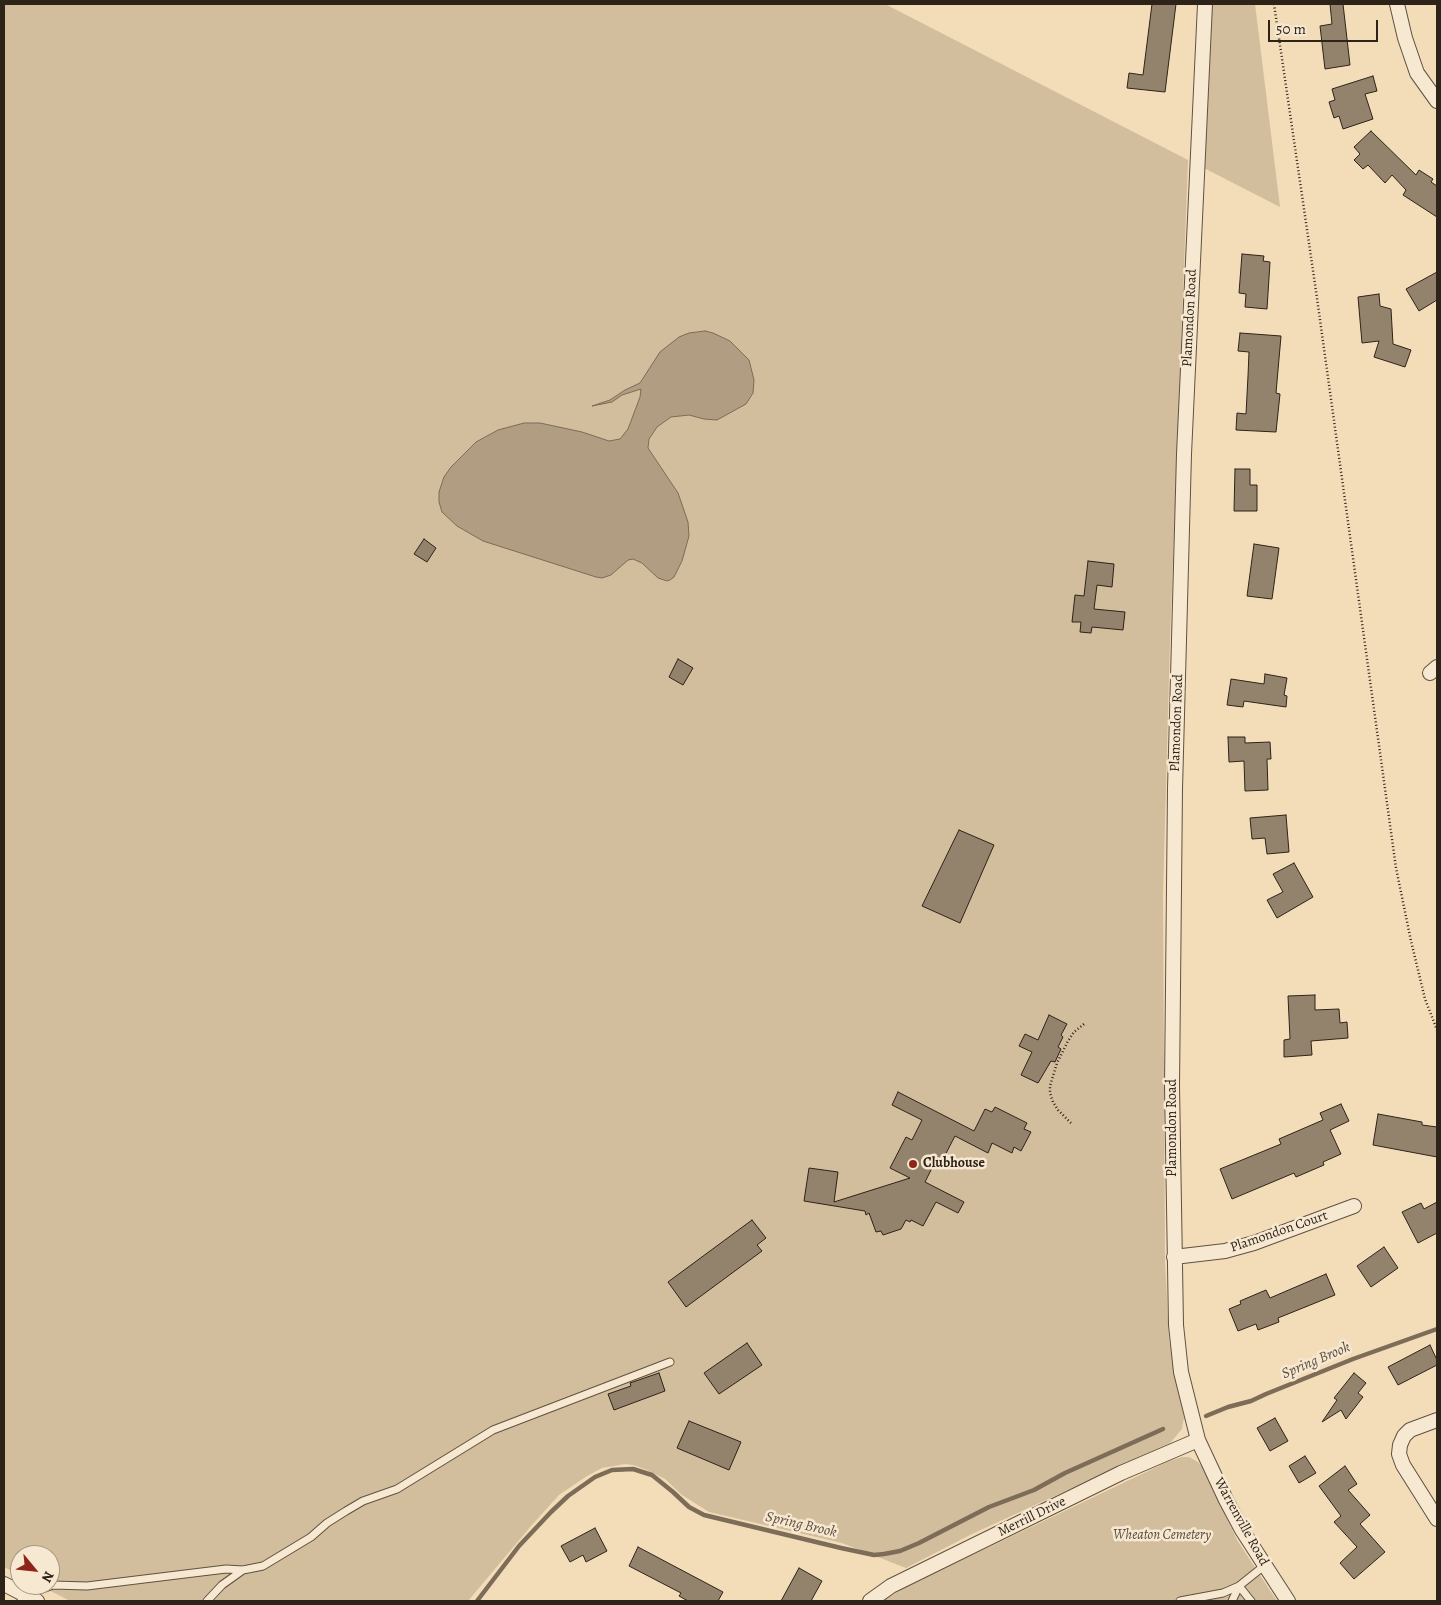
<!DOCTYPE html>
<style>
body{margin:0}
#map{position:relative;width:1441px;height:1605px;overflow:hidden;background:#f3dcb8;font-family:Alegreya,serif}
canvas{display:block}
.frame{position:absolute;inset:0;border:5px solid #2e2319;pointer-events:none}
.north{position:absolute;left:10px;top:1545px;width:50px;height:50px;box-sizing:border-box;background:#f7e8d1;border:1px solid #a79987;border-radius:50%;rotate:118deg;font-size:14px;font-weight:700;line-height:20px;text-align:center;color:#2e2319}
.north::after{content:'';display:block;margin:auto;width:18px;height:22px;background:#8f2418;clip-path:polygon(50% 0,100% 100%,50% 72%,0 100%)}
.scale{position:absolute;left:1268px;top:20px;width:110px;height:22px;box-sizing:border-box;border:2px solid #2e2319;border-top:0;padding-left:6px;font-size:15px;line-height:18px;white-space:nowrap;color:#2e2319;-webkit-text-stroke:4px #f7e8d1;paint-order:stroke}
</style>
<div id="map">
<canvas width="1441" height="1605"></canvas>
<div class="frame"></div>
<div class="north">N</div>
<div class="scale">50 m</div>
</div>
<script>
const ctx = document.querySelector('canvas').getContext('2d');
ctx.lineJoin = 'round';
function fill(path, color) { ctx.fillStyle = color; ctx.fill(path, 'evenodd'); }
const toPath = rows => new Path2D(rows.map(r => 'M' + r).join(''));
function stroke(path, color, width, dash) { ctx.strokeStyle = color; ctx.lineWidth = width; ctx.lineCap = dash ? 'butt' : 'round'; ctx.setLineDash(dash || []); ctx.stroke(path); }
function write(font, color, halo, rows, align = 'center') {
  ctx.font = font + ' Alegreya,serif'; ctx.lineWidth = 5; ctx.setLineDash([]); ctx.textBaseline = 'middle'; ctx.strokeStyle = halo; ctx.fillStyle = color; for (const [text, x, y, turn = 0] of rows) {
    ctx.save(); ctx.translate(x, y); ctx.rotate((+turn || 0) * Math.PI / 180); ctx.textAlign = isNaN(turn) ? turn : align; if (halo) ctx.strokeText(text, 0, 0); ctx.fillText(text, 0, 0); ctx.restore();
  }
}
const green = toPath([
 [4,4,885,4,1188,160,1170,641,1163,894,1165,1260,1169,1340,1184,1417,1182,1429,1170,1443,972,1534,906,1568,842,1543,709,1512,682,1495,665,1479,647,1470,633,1465,625,1464,602,1468,587,1476,559,1495,531,1526,468,1601,70,1601,39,1585,50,1585,50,1555,20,1555,20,1575,4,1567],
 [1209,4,1255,4,1280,207,1202,167],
 [1182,1457,1189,1457,1198,1462,1203,1468,1237,1540,1277,1601,882,1601,908,1586,1167,1462]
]);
const water = toPath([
 [705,331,713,333,730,341,749,360,754,380,753,393,746,404,717,420,704,419,689,415,671,417,657,427,649,439,648,448,678,493,688,522,689,536,682,561,674,577,670,580,667,581,658,578,642,563,633,559,628,560,611,575,602,578,596,577,483,541,457,526,442,512,439,502,439,492,444,477,451,467,476,442,498,430,524,423,540,423,582,432,609,441,620,439,628,429,640,397,641,389,622,395,612,402,592,406,610,400,625,390,640,383,660,352,679,337,689,333,705,331]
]);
const stream = toPath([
 [1206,1416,1228,1407,1251,1401,1266,1394,1353,1359,1437,1329],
 [477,1601,519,1546,551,1512,568,1496,595,1477,612,1470,633,1469,652,1475,673,1492,689,1507,704,1515,841,1548,874,1555,884,1554,900,1551,919,1543,989,1507,1034,1490,1065,1473,1163,1429]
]);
const building = toPath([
 [1152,4,1176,4,1165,92,1127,88,1129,73,1143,75,1152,4],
 [1330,4,1343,4,1350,65,1325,69,1320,26,1332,24,1330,4],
 [1373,76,1377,91,1365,94,1373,119,1343,129,1339,116,1334,118,1329,102,1335,100,1332,89,1373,76],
 [1371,131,1416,175,1419,170,1433,179,1431,182,1437,186,1437,217,1403,195,1406,190,1392,175,1385,183,1368,165,1363,169,1354,160,1360,154,1354,147,1371,131],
 [1242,254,1264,256,1263,261,1270,262,1267,309,1245,307,1246,294,1239,293,1242,254],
 [1437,272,1437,300,1419,311,1406,289,1437,272],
 [1379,294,1380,306,1391,309,1393,344,1411,350,1405,367,1374,357,1379,341,1362,343,1358,297,1379,294],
 [1240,333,1281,336,1276,393,1280,394,1276,432,1236,430,1237,413,1246,414,1248,376,1249,352,1238,351,1240,333],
 [1235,469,1250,469,1250,485,1257,485,1257,511,1234,511,1235,469],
 [424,539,436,548,427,562,414,554,424,539],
 [1254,544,1279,548,1272,599,1247,596,1254,544],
 [1088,561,1114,564,1112,587,1097,585,1094,609,1125,612,1123,630,1092,627,1091,633,1080,632,1081,622,1072,622,1075,595,1084,596,1088,561],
 [678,659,693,668,683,685,669,677,678,659],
 [1265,674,1287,678,1284,695,1287,696,1286,707,1244,701,1243,707,1227,705,1231,679,1264,684,1265,674],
 [1228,737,1245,737,1245,743,1270,742,1271,759,1267,759,1268,790,1245,791,1244,761,1229,762,1228,737],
 [1286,815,1289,852,1267,854,1265,838,1252,839,1250,818,1286,815],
 [959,830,994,845,960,923,922,906,959,830],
 [1294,863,1313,897,1277,918,1267,900,1283,892,1273,874,1294,863],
 [1315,995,1315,1010,1339,1009,1340,1023,1347,1022,1348,1038,1311,1041,1312,1055,1284,1057,1284,1040,1290,1039,1288,996,1315,995],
 [1049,1015,1067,1024,1061,1035,1063,1037,1058,1047,1061,1049,1055,1062,1051,1061,1038,1083,1021,1075,1032,1052,1019,1046,1025,1034,1038,1040,1049,1015],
 [898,1092,974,1131,985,1109,992,1112,995,1107,1027,1123,1024,1129,1031,1132,1021,1151,1014,1147,1012,1153,992,1143,988,1153,955,1136,942,1161,937,1158,925,1182,964,1202,958,1213,936,1202,923,1226,911,1220,910,1222,906,1220,901,1229,883,1235,881,1231,876,1232,869,1213,866,1215,865,1211,804,1201,809,1168,838,1172,834,1202,910,1178,890,1168,906,1137,912,1140,922,1120,892,1105,898,1092],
 [1341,1104,1349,1121,1330,1130,1341,1154,1323,1162,1324,1165,1296,1177,1294,1173,1232,1199,1220,1169,1281,1144,1279,1139,1323,1120,1320,1113,1341,1104],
 [1378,1114,1422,1122,1422,1125,1437,1127,1437,1157,1373,1145,1378,1114],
 [1437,1202,1437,1233,1418,1243,1402,1212,1421,1203,1424,1209,1437,1202],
 [752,1220,766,1238,757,1245,762,1251,686,1307,668,1282,752,1220],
 [1384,1247,1398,1268,1371,1287,1357,1266,1384,1247],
 [1326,1274,1335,1295,1278,1318,1279,1322,1258,1330,1256,1324,1238,1331,1229,1309,1241,1304,1240,1301,1266,1290,1270,1298,1326,1274],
 [747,1343,762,1365,719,1394,704,1373,747,1343],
 [1430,1345,1437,1360,1437,1365,1398,1385,1388,1367,1430,1345],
 [659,1373,665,1391,614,1410,608,1394,631,1386,630,1383,659,1373],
 [1354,1373,1366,1383,1358,1393,1363,1397,1346,1419,1341,1410,1322,1422,1337,1400,1334,1398,1354,1373],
 [1275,1418,1288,1441,1270,1451,1257,1428,1275,1418],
 [689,1421,741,1442,729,1470,677,1448,689,1421],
 [1305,1456,1316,1473,1299,1483,1289,1466,1305,1456],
 [1345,1466,1357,1484,1348,1490,1370,1515,1360,1524,1385,1552,1354,1579,1340,1563,1357,1547,1334,1522,1341,1516,1319,1486,1345,1466],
 [595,1528,607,1551,586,1562,583,1555,570,1562,561,1546,595,1528],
 [638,1547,723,1592,718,1601,688,1601,679,1596,681,1593,629,1566,638,1547],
 [799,1568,822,1581,811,1601,781,1601,799,1568]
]);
const path = toPath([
 [1274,4,1316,291,1396,868,1411,941,1425,999,1437,1030],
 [1071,1123,1058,1110,1053,1102,1050,1093,1050,1086,1057,1063,1068,1041,1074,1032,1084,1024]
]);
const lane = toPath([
 [21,1601,26,1595,53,1585,87,1586,226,1569,243,1570,263,1566,311,1537,327,1523,346,1511,363,1501,397,1489,493,1430,670,1362],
 [207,1601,222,1585,243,1570],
 [1180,1601,1223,1593,1239,1586,1264,1566],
 [1232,1601,1239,1586,1251,1601]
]);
const street = toPath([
 [1205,4,1184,454,1175,789,1172,1086,1176,1325,1181,1372,1198,1440,1226,1500,1242,1530,1288,1601],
 [1397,4,1405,38,1417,73,1437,101],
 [1430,673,1437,667],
 [1174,1257,1225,1251,1254,1243,1354,1206],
 [1437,1420,1410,1430,1404,1436,1400,1445,1399,1454,1403,1465,1437,1519],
 [4,1584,37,1601],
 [870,1601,891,1586,1121,1473,1198,1440]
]);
const markers = [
 [913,1164,5,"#8f2418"]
];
const streetNames = [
 ["Plamondon Road",1190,318,-87],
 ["Plamondon Road",1177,723,-88],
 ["Plamondon Road",1173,1128,-90],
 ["Plamondon Court",1279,1232,-19],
 ["Merrill Drive",1032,1517,-26],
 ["Warrenville Road",1241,1522,61]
];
const poiNames = [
 ["Clubhouse",923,1164]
];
const parkNames = [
 ["Wheaton Cemetery",1162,1536]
];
const waterNames = [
 ["Spring Brook",1316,1361,-23],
 ["Spring Brook",801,1525,13]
];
fill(green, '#d2bd9d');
fill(water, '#b09d82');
stroke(water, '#7c6c58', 1);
stroke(stream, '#7c6c58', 4.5);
fill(building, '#94836c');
stroke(building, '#2e2319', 1);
stroke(lane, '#5f5141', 9);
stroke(street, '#5f5141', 16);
stroke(path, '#2e2319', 2.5, [1, 2.5]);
stroke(lane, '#f7e8d1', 7);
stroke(street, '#f7e8d1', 14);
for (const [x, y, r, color] of markers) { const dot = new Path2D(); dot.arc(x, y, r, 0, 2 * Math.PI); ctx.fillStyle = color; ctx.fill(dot); stroke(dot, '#f7e8d1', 2); }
write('14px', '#2e2319', '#f7e8d1', streetNames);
write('bold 14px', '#2e2319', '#f7e8d1', poiNames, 'left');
write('italic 14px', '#574a3a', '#f7e8d1', parkNames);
write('italic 15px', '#5c4e3e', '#f7e8d1', waterNames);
</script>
